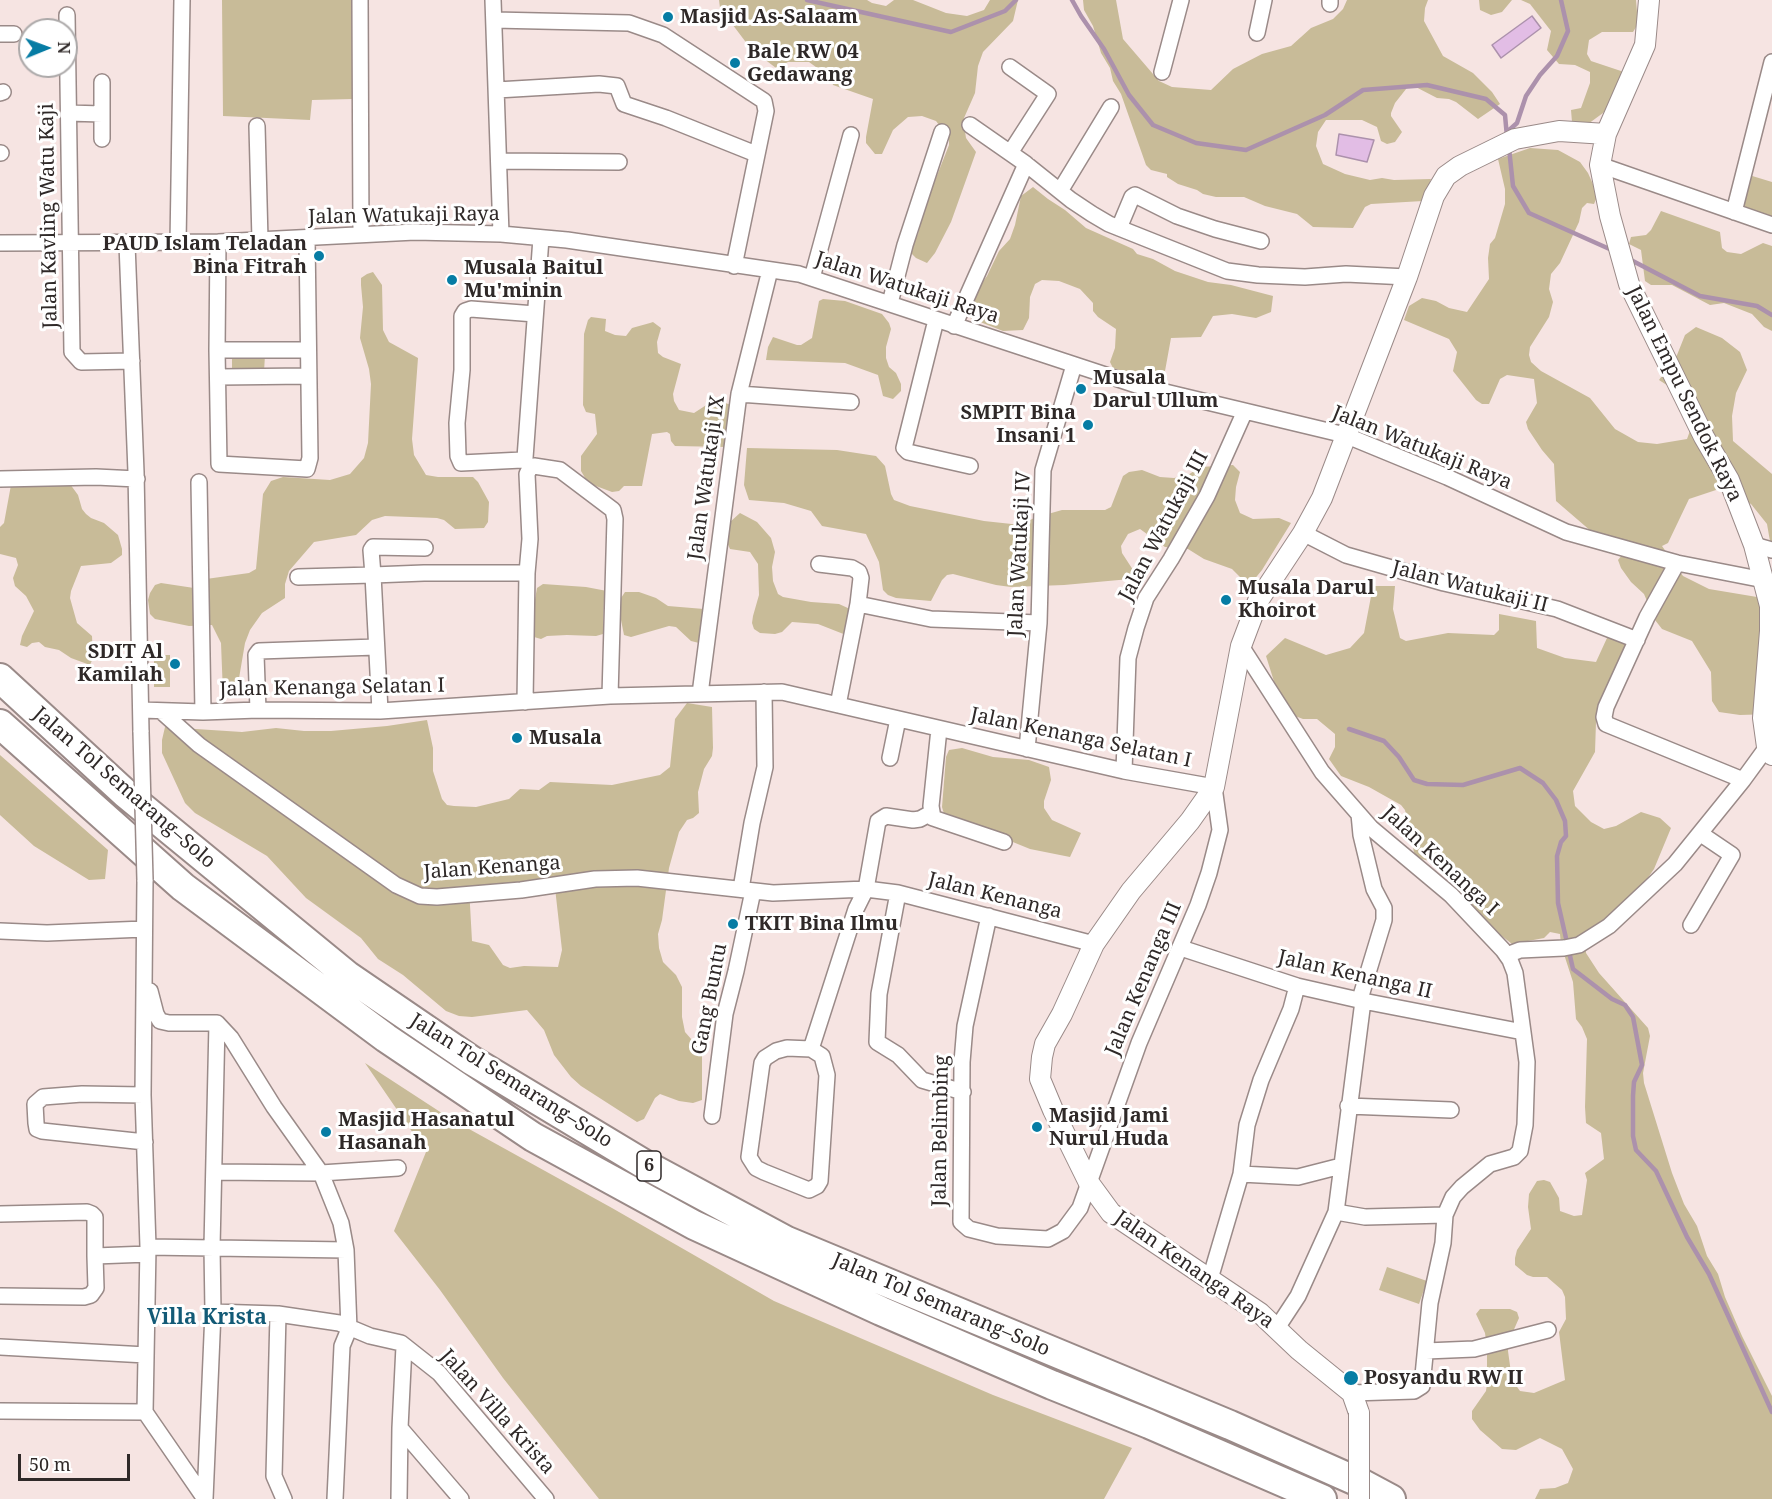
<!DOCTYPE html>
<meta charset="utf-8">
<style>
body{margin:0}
#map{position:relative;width:1772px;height:1499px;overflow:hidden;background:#f6e4e2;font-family:"Noto Serif",serif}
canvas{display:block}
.north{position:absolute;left:18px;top:18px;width:60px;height:60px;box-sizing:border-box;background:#fff;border:2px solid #aca9a9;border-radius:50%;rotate:89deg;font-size:16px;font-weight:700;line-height:24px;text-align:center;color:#2f2928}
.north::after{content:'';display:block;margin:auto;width:21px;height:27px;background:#067ca4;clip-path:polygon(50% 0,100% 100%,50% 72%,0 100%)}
.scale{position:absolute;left:18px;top:1454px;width:112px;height:27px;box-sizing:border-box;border:3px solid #2f2928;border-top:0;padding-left:8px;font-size:18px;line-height:21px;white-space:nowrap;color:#2f2928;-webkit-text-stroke:4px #fff;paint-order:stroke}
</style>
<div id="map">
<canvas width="1772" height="1499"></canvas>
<div class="north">N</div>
<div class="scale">50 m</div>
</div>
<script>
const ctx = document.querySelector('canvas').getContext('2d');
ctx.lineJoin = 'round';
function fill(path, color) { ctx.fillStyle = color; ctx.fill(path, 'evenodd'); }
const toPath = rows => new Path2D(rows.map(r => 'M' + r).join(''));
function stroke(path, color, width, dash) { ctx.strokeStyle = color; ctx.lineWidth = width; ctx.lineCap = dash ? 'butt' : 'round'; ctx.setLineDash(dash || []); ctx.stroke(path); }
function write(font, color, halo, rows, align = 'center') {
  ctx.font = font + ' "Noto Serif",serif'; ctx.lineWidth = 6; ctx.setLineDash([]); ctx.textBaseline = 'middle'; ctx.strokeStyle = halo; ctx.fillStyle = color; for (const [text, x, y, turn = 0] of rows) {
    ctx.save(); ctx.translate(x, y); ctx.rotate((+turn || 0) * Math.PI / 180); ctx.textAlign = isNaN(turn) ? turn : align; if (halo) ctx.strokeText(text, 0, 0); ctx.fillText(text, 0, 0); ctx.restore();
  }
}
const green = toPath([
 [222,0,352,0,353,99,312,100,310,120,223,116],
 [719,0,867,0,872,3,886,6,894,0,913,0,946,13,967,16,984,10,990,0,1018,0,1013,21,983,52,978,66,975,93,964,118,964,125,966,138,976,152,951,222,935,253,927,263,916,258,911,253,912,246,918,234,925,206,949,145,949,138,936,121,922,116,908,117,893,130,882,154,875,154,866,143,866,137,873,99,833,85,831,78,809,62,788,62,776,68,751,49,720,8],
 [1083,0,1116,0,1123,39,1159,81,1172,87,1211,90,1233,69,1262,54,1291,46,1311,28,1333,19,1343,9,1347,0,1428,0,1425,8,1424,21,1443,56,1473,73,1492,92,1500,104,1478,119,1456,102,1449,99,1437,98,1410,84,1395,103,1391,113,1391,116,1402,132,1395,142,1387,144,1381,141,1377,127,1362,120,1326,120,1318,132,1316,146,1323,164,1345,174,1370,180,1382,178,1394,180,1431,179,1423,201,1371,204,1365,207,1353,228,1313,227,1297,214,1265,206,1244,197,1216,197,1203,194,1197,190,1178,184,1167,177,1167,174,1151,170,1146,165,1121,94,1113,81,1110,68,1101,53,1093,26,1084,10],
 [1479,0,1512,0,1502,12,1491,15,1480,10],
 [1521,0,1636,0,1638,24,1633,32,1602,32,1589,40,1587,54,1591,61,1627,73,1610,105,1603,113,1588,124,1578,126,1572,122,1571,110,1581,108,1590,83,1590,72,1575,65,1559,64,1547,50,1551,31,1530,4],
 [1530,148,1558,150,1580,162,1588,173,1596,191,1597,197,1594,204,1587,203,1582,208,1579,222,1560,263,1551,274,1549,289,1553,302,1549,317,1530,347,1529,355,1531,362,1541,371,1590,398,1615,429,1638,442,1657,444,1687,439,1699,406,1659,380,1677,355,1685,335,1696,327,1722,338,1740,352,1747,370,1736,393,1732,416,1733,441,1772,474,1772,553,1767,524,1751,504,1719,489,1689,499,1668,543,1662,546,1683,576,1709,589,1757,597,1772,587,1772,714,1740,715,1719,712,1712,701,1711,672,1692,641,1662,629,1655,620,1644,594,1631,582,1621,568,1618,560,1632,543,1592,532,1556,501,1554,464,1542,450,1528,429,1526,422,1537,403,1534,379,1507,375,1500,379,1489,404,1482,404,1476,400,1453,371,1457,352,1449,339,1404,320,1409,306,1422,298,1436,301,1449,308,1467,312,1489,279,1488,258,1490,244,1495,238,1505,204,1505,189,1498,159],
 [1749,175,1772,182,1772,218,1740,208],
 [1033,187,1048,199,1065,210,1086,228,1133,249,1137,254,1153,259,1175,271,1208,282,1231,285,1273,296,1271,312,1256,318,1232,314,1213,316,1201,337,1171,338,1165,371,1158,370,1154,376,1148,379,1113,368,1110,362,1115,348,1116,329,1098,317,1093,311,1093,303,1080,289,1059,281,1042,280,1035,284,1030,297,1029,318,1023,330,1003,331,970,318,974,294,987,276,999,251,1010,239,1015,225,1021,196],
 [1661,211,1720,232,1722,248,1727,252,1741,254,1763,243,1772,246,1772,331,1764,327,1752,314,1724,303,1710,305,1672,285,1651,285,1645,281,1641,250,1629,244,1631,237,1646,235,1651,230],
 [373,272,382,285,383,330,389,342,418,358,412,439,414,455,426,475,438,477,473,477,478,482,489,502,488,522,484,528,455,529,444,520,437,518,385,516,372,520,356,535,314,542,289,571,285,584,285,598,262,613,250,630,245,643,236,696,229,697,223,694,221,643,212,625,189,626,155,619,150,614,148,600,150,593,155,585,161,583,194,588,206,579,249,573,256,569,263,494,271,481,283,477,330,480,350,474,364,458,368,443,371,384,369,369,360,338,363,307,361,285,361,278,367,274],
 [823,299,845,301,882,314,889,323,891,329,886,347,886,358,889,367,896,373,901,384,901,391,893,399,883,396,878,375,845,363,766,360,768,347,773,337,797,345,801,345,812,338,819,301],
 [591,317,606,319,605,331,615,335,626,336,632,328,650,323,653,322,661,328,657,342,658,353,663,357,681,364,673,394,674,401,679,410,694,413,714,400,732,405,726,447,675,446,671,441,670,434,667,432,652,434,642,486,624,486,619,491,612,492,588,483,581,471,581,456,597,434,595,414,586,412,583,405,584,334,588,320],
 [232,354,265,355,264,372,232,371],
 [747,448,837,450,876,456,885,466,891,494,894,500,910,506,984,521,1021,525,1034,518,1062,510,1105,510,1111,507,1123,476,1129,472,1142,470,1160,477,1174,478,1188,475,1200,467,1233,465,1240,472,1236,487,1235,500,1240,513,1253,519,1279,518,1291,523,1262,570,1253,581,1242,579,1232,569,1204,559,1188,549,1165,547,1140,529,1128,534,1121,546,1122,553,1135,573,1130,579,1064,585,1011,587,996,585,953,574,947,575,942,580,931,601,896,598,888,595,883,590,879,562,866,534,822,526,811,511,784,503,749,500,744,485],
 [70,484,78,495,82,509,86,514,91,518,104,523,118,535,122,549,122,555,111,563,81,566,71,591,70,598,77,623,92,636,93,658,90,665,71,658,59,650,45,647,39,642,32,643,27,647,20,645,22,636,34,611,26,596,15,586,13,578,18,565,16,558,0,554,0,527,4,523,11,485],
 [740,513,757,522,771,538,775,552,772,567,773,581,778,594,783,597,811,602,839,604,850,609,846,635,818,624,792,622,782,632,775,634,760,633,754,629,752,623,753,616,759,595,758,564,750,552,730,549,727,542,730,522],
 [543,584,586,587,607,591,604,599,603,634,596,636,567,635,547,636,541,639,534,637,531,631,532,616,537,588],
 [1373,586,1395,586,1393,609,1400,638,1406,641,1448,633,1494,635,1499,630,1499,614,1536,621,1537,648,1565,658,1596,662,1607,638,1620,640,1628,647,1596,722,1595,752,1573,791,1575,806,1591,822,1604,829,1616,826,1641,812,1660,818,1671,828,1654,869,1633,899,1607,920,1585,934,1586,953,1599,973,1648,1028,1650,1036,1643,1073,1644,1083,1672,1173,1684,1204,1697,1226,1707,1256,1718,1274,1725,1297,1742,1336,1772,1396,1772,1499,1535,1499,1540,1489,1555,1488,1568,1483,1573,1469,1562,1449,1540,1438,1516,1450,1502,1449,1480,1430,1472,1419,1472,1411,1486,1391,1487,1384,1487,1347,1485,1333,1476,1314,1480,1309,1510,1309,1517,1312,1519,1318,1508,1343,1508,1351,1512,1380,1520,1391,1534,1393,1565,1380,1559,1332,1566,1319,1565,1297,1562,1290,1547,1277,1533,1277,1527,1275,1515,1265,1515,1258,1517,1250,1531,1229,1528,1207,1529,1194,1537,1181,1544,1180,1550,1182,1559,1198,1560,1211,1574,1216,1582,1215,1587,1180,1585,1173,1604,1159,1601,1133,1586,1123,1585,1107,1587,1039,1582,1027,1576,1019,1573,982,1561,945,1560,934,1550,932,1544,938,1512,944,1493,929,1481,917,1451,879,1429,861,1415,857,1405,810,1401,805,1369,787,1341,776,1329,759,1335,747,1335,734,1317,719,1303,719,1295,716,1277,691,1266,656,1285,638,1326,655,1350,648,1364,633],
 [625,592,639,592,656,598,668,606,704,609,699,643,691,641,676,627,669,626,631,637,624,635,621,620,621,598],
 [154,655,170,655,170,687,154,687],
 [687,703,712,707,713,748,712,756,704,769,698,792,699,813,693,818,687,820,679,832,669,868,662,920,658,934,659,948,663,962,676,975,682,987,682,1017,685,1032,699,1048,702,1055,702,1100,693,1103,679,1101,660,1094,655,1098,644,1119,637,1122,581,1086,571,1077,554,1055,544,1030,527,1010,472,1017,459,1016,446,1011,403,975,378,959,361,938,306,898,267,856,195,813,185,803,162,753,162,740,165,727,242,732,276,728,304,731,331,731,387,726,427,720,433,748,433,771,442,799,447,805,454,806,476,807,509,799,520,789,539,790,550,782,612,785,660,775,670,767,675,719],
 [554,879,562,950,558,967,524,966,510,968,503,965,489,945,472,941,469,887],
 [962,748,993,757,1029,760,1049,767,1051,780,1044,801,1044,808,1052,820,1081,833,1070,857,1030,849,944,814,942,807,946,757,949,750],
 [0,755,108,850,105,879,89,880,34,846,0,815],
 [365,1063,451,1119,612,1208,774,1301,993,1395,1132,1448,1104,1499,599,1499,503,1378,440,1290,394,1231,426,1152],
 [1387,1267,1427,1281,1419,1304,1379,1290]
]);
const water = toPath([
 [1532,16,1541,28,1501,58,1492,45,1532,16],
 [1339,134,1374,140,1367,162,1336,155,1339,134]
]);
const stream = toPath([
 [807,0,951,32,1005,11,1016,0],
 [1072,0,1081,16,1104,49,1129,95,1153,125,1196,143,1246,150,1325,115,1363,90,1427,85,1486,99,1505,115,1507,137],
 [1507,132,1517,123,1526,96,1540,75,1557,56,1568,31,1561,0],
 [1509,148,1513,186,1529,213,1614,251],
 [1629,259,1700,296,1757,306,1772,315],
 [1349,729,1384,741,1399,757,1414,780,1427,784,1463,785,1520,768,1543,783,1556,800,1565,821,1566,836,1561,842,1557,856,1558,903,1573,969,1612,999,1625,1005,1633,1017,1642,1065,1634,1082,1633,1096,1633,1136,1636,1150,1656,1171,1687,1237,1709,1274,1772,1412]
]);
const minor = toPath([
 [360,0,361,234],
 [493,0,501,234],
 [1330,4,1330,0],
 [67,15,72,352,81,362,132,361],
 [494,20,629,23,663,35,764,101,766,111,734,266],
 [1257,33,1264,0],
 [0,34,14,34],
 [1010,67,1048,94,1010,153],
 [1162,72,1181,0],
 [497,90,599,84,617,86,624,104,666,118,756,154],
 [0,93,3,92],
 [68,113,102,114,102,82],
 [102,114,102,139],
 [970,125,1026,164,1071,200,1092,214,1109,224,1227,271,1258,275,1305,277,1346,274,1407,277],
 [257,126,260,240],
 [0,153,1,153],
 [499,161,619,162],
 [1600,165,1772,225],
 [1060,191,1111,107],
 [1734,212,1772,62],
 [1119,228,1132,197,1135,195,1177,216,1215,229,1261,241],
 [218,242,217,350,308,350],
 [0,243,218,242,415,232,501,234,567,240,799,274,1136,385,1345,435,1447,477,1566,532,1677,563,1764,580],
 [178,243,182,0],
 [127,244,136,472,141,732],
 [812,278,851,135],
 [890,303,905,245,942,132],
 [535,314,471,309,465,311,462,316,462,370,457,423,458,456,461,463,522,460,525,458,541,238],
 [936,320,904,448,908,452,970,466],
 [954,326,1026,164],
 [217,350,219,464,307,469,310,458,307,238],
 [219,377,308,376],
 [739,394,851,402],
 [0,479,96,477,137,479],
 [199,482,203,712],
 [1303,533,1346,555,1444,583,1557,609,1637,640],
 [1754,545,1772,550],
 [1677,563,1647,617,1606,707,1604,717,1606,724,1743,780,1767,747],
 [819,564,852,568,859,572,861,578,858,604],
 [298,577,373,575,371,550,373,547,425,548],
 [1241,646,1322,772,1371,828,1451,895,1503,950,1510,960,1515,973,1527,1062,1525,1125,1520,1151,1514,1157,1490,1164,1462,1187,1453,1197,1445,1215,1443,1243,1430,1303,1422,1386,1414,1391,1352,1393],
 [700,694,739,394,770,270],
 [525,702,527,573,530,539,527,474,530,468,534,466,560,470,613,510,615,519,610,696],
 [838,705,858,604,931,619,1039,623],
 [141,710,203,712,258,710,380,711,610,696,782,692,1124,771,1214,787,1220,830,1209,873,1198,905,1139,1043,1080,1208,1063,1231,1048,1239,997,1236,969,1229,961,1222,962,1062,965,1026,989,916],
 [258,710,256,655,259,651,376,647],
 [161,711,199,745,396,885,420,896,437,897,521,890,595,879,637,878,773,893,866,889,898,893,1094,944],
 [380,711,373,575,424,573,527,573],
 [939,729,931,806,933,818,1004,842],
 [1027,749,1039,623,1043,470,1074,365],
 [890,758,898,719],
 [1124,771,1128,658,1136,628,1146,598,1171,559,1207,496,1245,411],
 [1359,814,1361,835,1374,889,1384,908,1384,920,1360,999],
 [145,880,143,1095,148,1247,145,1412,205,1499],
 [741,889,752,823,765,767,764,692],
 [898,893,879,994,877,1042,898,1055,922,1080,963,1092],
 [1691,925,1732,855,1701,834],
 [0,931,47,933,144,929],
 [1181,948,1297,986,1363,1001,1523,1032],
 [1507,955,1520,950,1564,948,1579,945,1609,926,1675,864,1743,780],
 [150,991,156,1014,160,1021,169,1023,217,1023],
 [811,1049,822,1056,827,1075,820,1181,817,1186,809,1190,764,1172,756,1168,749,1157,762,1063,765,1058,776,1051,787,1048,811,1049,856,909,866,889,878,821,886,816,913,820,920,819,931,813],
 [143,1095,82,1094,43,1097,35,1104,36,1123,37,1129,42,1131,145,1142],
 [1348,1106,1451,1110],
 [712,1116,725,1014,736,971,753,891],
 [214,1172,321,1173,398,1168],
 [1241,1174,1247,1125,1261,1080,1291,1009,1297,986],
 [1336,1212,1365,1217,1445,1215],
 [0,1214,87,1212,92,1214,95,1217,95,1256],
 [148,1247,346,1250],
 [1210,1279,1241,1174,1298,1177,1341,1166],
 [0,1296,84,1297,91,1295,96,1288,95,1256,148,1254],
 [213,1312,278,1314,339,1323,370,1336,401,1343,439,1373,546,1499],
 [278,1314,274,1476,284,1499],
 [1277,1328,1298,1296,1336,1212,1363,1001],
 [0,1347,146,1355],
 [1426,1351,1474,1349,1548,1330],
 [0,1411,145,1412],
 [400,1428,461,1499],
 [205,1499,213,1312,212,1247,217,1023,231,1038,274,1107,321,1173,341,1223,346,1250,349,1329,342,1346,335,1499],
 [399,1499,400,1428,404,1346]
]);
const tertiary = toPath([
 [1649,0,1645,45,1606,134,1600,165,1610,216,1629,284,1704,437,1729,480,1754,545,1770,606,1770,631,1763,718,1767,747,1772,755],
 [1359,1413,1352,1393,1299,1350,1260,1313,1111,1213,1089,1183,1053,1110,1040,1079,1042,1057,1045,1044,1062,1014,1094,944,1131,891,1190,821,1214,787,1241,646,1258,601,1303,533,1322,498,1407,277,1434,196,1446,176,1460,166,1515,139,1559,131,1606,134]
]);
const motorway = toPath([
 [0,678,126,794,348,976,471,1060,644,1164,787,1241,1230,1425,1363,1484,1391,1499],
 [0,724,183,887,386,1038,533,1137,694,1225,881,1311,1052,1385,1149,1424,1322,1499]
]);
const minorBridge = toPath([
 [141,732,145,880]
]);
const tertiaryBridge = toPath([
 [1359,1499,1359,1413]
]);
const markers = [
 [668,17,6,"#067ca4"],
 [735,63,6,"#067ca4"],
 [319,256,6,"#067ca4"],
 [452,280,6,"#067ca4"],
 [1081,389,6,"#067ca4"],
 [1088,425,6,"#067ca4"],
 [1226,600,6,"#067ca4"],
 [175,664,6,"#067ca4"],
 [517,738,6,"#067ca4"],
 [733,924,6,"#067ca4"],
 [1037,1127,6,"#067ca4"],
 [326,1132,6,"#067ca4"],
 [1351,1378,8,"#067ca4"]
];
const shields = [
 [649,1166,24]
];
const shieldNames = [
 ["6",649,1166]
];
const poiNames = [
 ["Masjid As-Salaam",680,17],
 ["Bale RW 04",747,52],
 ["Gedawang",747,75],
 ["PAUD Islam Teladan",307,244,"right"],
 ["Bina Fitrah",307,267,"right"],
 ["Musala Baitul",464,268],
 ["Mu'minin",464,291],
 ["Musala",1093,378],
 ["Darul Ullum",1093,401],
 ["SMPIT Bina",1076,413,"right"],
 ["Insani 1",1076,436,"right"],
 ["Musala Darul",1238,588],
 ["Khoirot",1238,611],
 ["SDIT Al",163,652,"right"],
 ["Kamilah",163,675,"right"],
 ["Musala",529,738],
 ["TKIT Bina Ilmu",745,924],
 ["Masjid Jami",1049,1116],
 ["Nurul Huda",1049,1139],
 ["Masjid Hasanatul",338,1120],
 ["Hasanah",338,1143],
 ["Posyandu RW II",1364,1378]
];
const streetNames = [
 ["Jalan Kavling Watu Kaji",49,216,-91],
 ["Jalan Watukaji Raya",404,216,-1],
 ["Jalan Watukaji Raya",907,288,18],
 ["Jalan Empu Sendok Raya",1684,394,64],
 ["Jalan Watukaji Raya",1422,448,22],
 ["Jalan Watukaji IX",707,478,-82],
 ["Jalan Watukaji III",1164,526,-62],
 ["Jalan Watukaji IV",1020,554,-87],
 ["Jalan Watukaji II",1470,587,14],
 ["Jalan Kenanga Selatan I",332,688,-1],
 ["Jalan Kenanga Selatan I",1081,738,12],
 ["Jalan Tol Semarang–Solo",124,788,41],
 ["Jalan Kenanga I",1440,861,43],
 ["Jalan Kenanga",492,868,-4],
 ["Jalan Kenanga",995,896,14],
 ["Jalan Kenanga II",1355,975,13],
 ["Jalan Kenanga III",1144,979,-67],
 ["Gang Buntu",710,999,-79],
 ["Jalan Tol Semarang–Solo",511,1081,32],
 ["Jalan Belimbing",941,1131,-89],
 ["Jalan Kenanga Raya",1194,1270,35],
 ["Jalan Tol Semarang–Solo",941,1305,23],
 ["Jalan Villa Krista",497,1412,48]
];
const neighbourhoodNames = [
 ["Villa Krista",207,1318]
];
fill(green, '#c8bb98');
fill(water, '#e2bde5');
stroke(water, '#ac91ac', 1.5);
stroke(stream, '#ac91ac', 4.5);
stroke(minor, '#9a8a88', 18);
stroke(tertiary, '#9a8a88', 22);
stroke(motorway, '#9a8a88', 32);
stroke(minor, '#fff', 15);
stroke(tertiary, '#fff', 20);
stroke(motorway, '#fff', 28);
stroke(minorBridge, '#9a8a88', 18, []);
stroke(tertiaryBridge, '#9a8a88', 22, []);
stroke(minorBridge, '#fff', 15);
stroke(tertiaryBridge, '#fff', 20);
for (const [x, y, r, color] of markers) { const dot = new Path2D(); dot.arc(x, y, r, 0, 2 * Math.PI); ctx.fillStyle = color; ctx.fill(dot); stroke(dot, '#fff', 2); }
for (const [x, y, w] of shields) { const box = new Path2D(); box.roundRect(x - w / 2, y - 15, w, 30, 4.5); ctx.fillStyle = '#fff'; ctx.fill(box); stroke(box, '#2f2928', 1.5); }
write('bold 18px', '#2f2928', null, shieldNames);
write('bold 20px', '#2f2928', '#fff', poiNames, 'left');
write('20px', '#2f2928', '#fff', streetNames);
write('bold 21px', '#135a76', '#fff', neighbourhoodNames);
</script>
